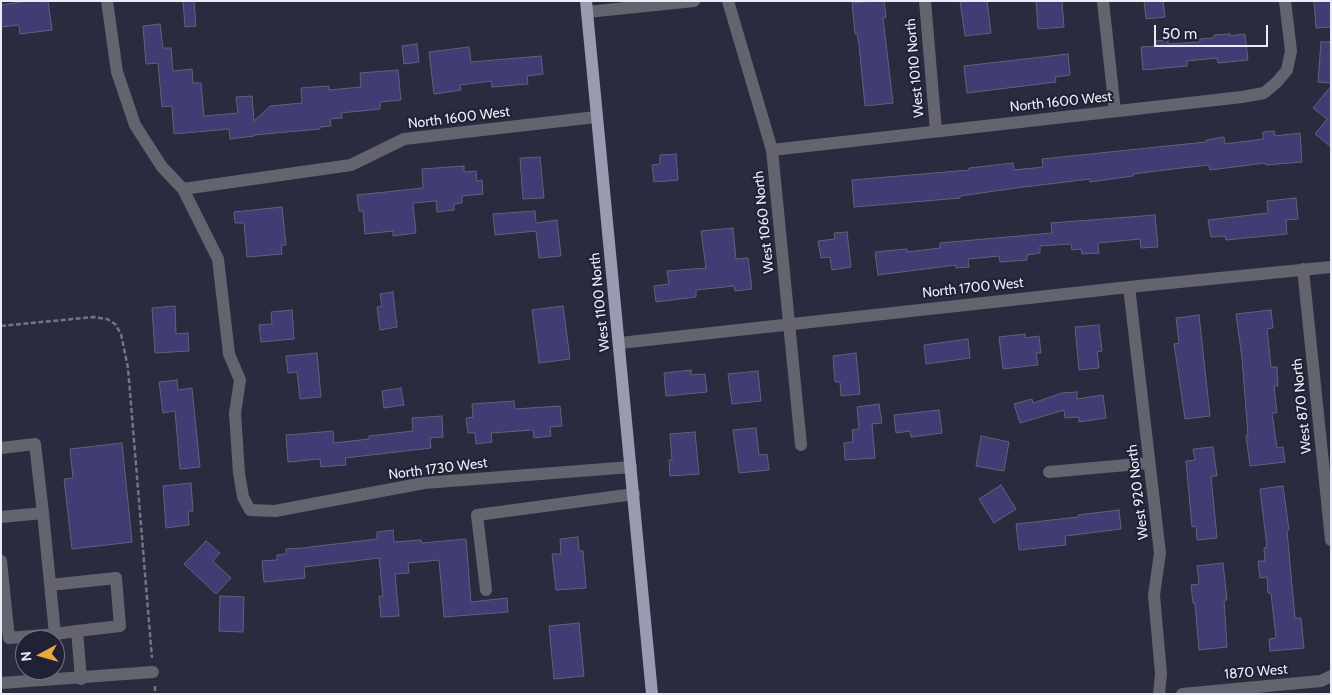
<!DOCTYPE html>
<style>
body{margin:0}
#map{position:relative;width:1332px;height:695px;overflow:hidden;background:#2b2b3f;font-family:Cabin,sans-serif}
canvas{display:block}
.frame{position:absolute;inset:0;border:2px solid #ebecf9;pointer-events:none}
.north{position:absolute;left:15px;top:630px;width:50px;height:50px;box-sizing:border-box;background:#212135;border:1px solid #727283;border-radius:50%;rotate:264deg;font-size:14px;font-weight:700;line-height:20px;text-align:center;color:#ebecf9}
.north::after{content:'';display:block;margin:auto;width:18px;height:22px;background:#eda83b;clip-path:polygon(50% 0,100% 100%,50% 72%,0 100%)}
.scale{position:absolute;left:1154px;top:25px;width:114px;height:22px;box-sizing:border-box;border:2px solid #ebecf9;border-top:0;padding-left:6px;font-size:15px;line-height:18px;white-space:nowrap;color:#ebecf9;-webkit-text-stroke:4px #212135;paint-order:stroke}
</style>
<div id="map">
<canvas width="1332" height="695"></canvas>
<div class="frame"></div>
<div class="north">N</div>
<div class="scale">50 m</div>
</div>
<script>
const ctx = document.querySelector('canvas').getContext('2d');
ctx.lineJoin = 'round';
function fill(path, color) { ctx.fillStyle = color; ctx.fill(path, 'evenodd'); }
const toPath = rows => new Path2D(rows.map(r => 'M' + r).join(''));
function stroke(path, color, width, dash) { ctx.strokeStyle = color; ctx.lineWidth = width; ctx.lineCap = dash ? 'butt' : 'round'; ctx.setLineDash(dash || []); ctx.stroke(path); }
function write(font, color, halo, rows, align = 'center') {
  ctx.font = font + ' Cabin,sans-serif'; ctx.lineWidth = 4; ctx.setLineDash([]); ctx.textBaseline = 'middle'; ctx.strokeStyle = halo; ctx.fillStyle = color; for (const [text, x, y, turn = 0] of rows) {
    ctx.save(); ctx.translate(x, y); ctx.rotate((+turn || 0) * Math.PI / 180); ctx.textAlign = isNaN(turn) ? turn : align; if (halo) ctx.strokeText(text, 0, 0); ctx.fillText(text, 0, 0); ctx.restore();
  }
}
const building = toPath([
 [28,1,48,1,52,30,20,34,19,25,1,27,1,5,28,1],
 [183,1,194,1,196,26,185,27,183,1],
 [873,1,884,1,886,17,883,18,893,103,865,106,859,45,857,33,855,34,852,3,873,1],
 [960,1,987,1,991,33,965,36,960,1],
 [1036,1,1062,1,1064,27,1038,29,1036,1],
 [1144,1,1163,1,1165,17,1146,19,1144,1],
 [1314,1,1331,1,1331,27,1316,28,1314,1],
 [160,24,163,48,171,48,173,71,192,69,193,83,201,83,204,116,238,113,236,97,252,96,254,121,270,106,302,103,301,88,329,86,329,90,361,87,360,73,398,70,401,100,380,102,380,109,341,113,342,118,330,119,331,126,320,127,320,129,254,135,254,136,230,139,229,129,174,134,172,106,162,107,158,63,146,64,143,26,160,24],
 [1230,34,1230,36,1245,34,1248,60,1218,63,1217,58,1187,61,1187,66,1143,70,1141,47,1155,46,1155,41,1168,40,1168,44,1200,42,1200,39,1214,38,1214,35,1230,34],
 [1321,42,1331,42,1331,83,1318,82,1321,42],
 [417,44,419,62,404,64,402,46,417,44],
 [469,47,471,62,541,56,543,74,527,76,528,84,492,87,491,81,460,85,461,90,434,94,429,52,469,47],
 [1068,54,1070,75,1055,77,1056,82,967,93,964,66,1068,54],
 [1331,86,1331,147,1315,134,1327,119,1313,108,1331,86],
 [1274,131,1275,136,1300,133,1302,162,1266,165,1265,163,1210,170,1209,165,1173,169,1133,174,1133,176,1090,182,1090,179,1016,188,960,196,960,198,854,207,852,180,969,170,969,168,1013,163,1014,170,1043,167,1042,159,1206,142,1206,140,1224,137,1225,144,1263,139,1263,132,1274,131],
 [676,154,678,180,654,182,652,165,660,164,660,155,676,154],
 [540,157,544,198,523,199,520,158,540,157],
 [464,166,464,172,476,171,477,181,482,180,483,194,462,196,462,203,454,204,454,210,437,212,436,201,413,203,416,233,393,236,393,231,365,234,363,211,359,211,357,195,423,188,422,169,464,166],
 [1296,198,1298,219,1286,220,1287,234,1226,240,1225,236,1211,237,1208,220,1268,213,1267,201,1296,198],
 [282,207,286,245,281,245,282,254,247,257,244,223,235,223,234,212,282,207],
 [535,211,536,223,557,220,561,256,539,258,536,231,495,235,493,214,535,211],
 [1155,215,1158,247,1141,248,1140,239,1098,243,1099,253,1082,254,1081,249,1072,250,1071,244,1040,246,1040,253,1027,255,1027,260,1000,262,999,256,968,259,969,267,956,268,956,265,878,275,875,252,907,249,907,252,940,248,940,243,1052,233,1051,223,1155,215],
 [733,228,736,259,748,258,752,289,735,291,734,286,696,290,696,297,656,302,654,286,669,284,667,271,706,268,701,231,733,228],
 [847,232,851,267,832,270,830,257,821,258,818,241,835,239,834,233,847,232],
 [393,292,397,327,380,330,377,307,382,306,380,294,393,292],
 [175,306,176,334,188,333,189,351,155,353,152,308,175,306],
 [563,306,570,359,539,363,532,310,563,306],
 [292,310,294,339,261,342,259,325,272,324,271,312,292,310],
 [1271,310,1273,328,1267,329,1271,367,1277,367,1278,386,1274,386,1277,413,1272,413,1277,448,1283,447,1285,462,1250,466,1246,435,1248,435,1242,358,1236,314,1271,310],
 [1199,315,1210,416,1185,419,1174,344,1179,343,1176,318,1199,315],
 [1099,325,1102,351,1097,352,1099,368,1079,370,1075,327,1099,325],
 [1025,334,1025,338,1039,336,1041,353,1036,353,1038,365,1003,369,999,337,1025,334],
 [968,339,970,358,926,364,924,345,968,339],
 [317,353,321,397,300,399,297,372,288,373,286,356,317,353],
 [856,353,860,394,841,396,840,382,835,382,833,356,856,353],
 [691,370,691,375,705,374,707,392,666,396,664,373,691,370],
 [758,371,761,401,732,404,728,374,758,371],
 [177,380,178,390,192,388,200,467,180,469,175,411,163,413,159,382,177,380],
 [401,388,404,405,384,408,382,391,401,388],
 [1077,392,1077,399,1103,395,1106,418,1079,422,1079,417,1065,418,1064,410,1020,423,1014,404,1032,399,1033,403,1062,393,1077,392],
 [514,401,515,409,560,406,562,426,550,427,551,436,534,438,533,430,491,433,492,442,476,444,475,433,468,433,466,418,473,417,472,404,514,401],
 [879,404,882,423,872,424,875,458,845,460,844,443,853,442,852,430,859,429,857,407,879,404],
 [939,410,942,433,911,437,910,431,896,433,894,415,939,410],
 [442,416,443,437,430,438,431,448,345,458,346,465,321,467,320,459,288,462,286,435,333,431,334,443,369,439,369,436,413,431,412,418,442,416],
 [756,428,759,455,767,454,769,470,739,473,733,430,756,428],
 [695,432,699,474,670,476,669,460,672,460,670,434,695,432],
 [981,436,1009,442,1004,471,976,466,981,436],
 [122,443,132,542,72,549,64,479,73,478,70,449,122,443],
 [1213,447,1217,476,1211,476,1217,538,1197,540,1196,526,1192,527,1186,461,1195,460,1193,449,1213,447],
 [191,483,193,511,188,511,189,525,166,528,163,486,191,483],
 [1001,485,1016,509,994,523,979,499,1001,485],
 [1283,486,1289,530,1287,531,1295,618,1301,618,1304,648,1270,651,1269,639,1276,638,1271,593,1268,593,1267,577,1260,578,1258,561,1265,561,1264,548,1267,547,1260,489,1283,486],
 [1119,510,1121,529,1065,536,1066,545,1019,550,1016,524,1078,517,1078,515,1119,510],
 [393,530,394,542,421,540,422,543,466,539,471,602,507,598,508,612,444,617,439,560,408,563,409,573,395,574,399,616,381,617,379,596,383,596,379,558,304,567,305,578,264,582,262,561,277,560,277,555,286,554,286,549,302,548,377,539,377,532,393,530],
 [578,537,579,551,583,551,586,588,556,590,552,554,561,554,560,539,578,537],
 [206,541,220,553,213,561,231,578,216,594,184,564,206,541],
 [1223,563,1227,600,1224,600,1227,647,1199,650,1195,603,1193,603,1191,585,1199,584,1197,566,1223,563],
 [220,596,244,597,243,632,219,631,220,596],
 [579,623,584,676,554,679,549,626,579,623]
]);
const path = toPath([
 [1,326,93,317,107,319,115,324,121,334,128,368,152,658],
 [155,686,155,694]
]);
const minor = toPath([
 [107,1,117,72,135,125,162,167,183,189,218,259,229,354,240,380,235,413,239,473,243,497,250,510,275,511,424,483,631,467],
 [728,1,772,150,801,445],
 [925,1,936,131],
 [1103,1,1115,111],
 [587,12,694,1],
 [772,150,1242,97,1264,93,1277,82,1287,70,1291,51,1285,1],
 [183,189,351,165,404,139,596,117],
 [1303,269,1331,540],
 [1129,287,1160,553,1154,595,1161,674,1159,694],
 [620,343,1129,287,1331,267],
 [1,448,35,444,43,513],
 [1049,472,1149,463],
 [1,517,43,513,55,634,77,631,81,679],
 [1,561,9,638,55,634],
 [50,585,116,578,120,626,77,631],
 [486,590,477,515,634,494],
 [1,683,153,672],
 [1182,694,1321,681,1331,676]
]);
const major = toPath([
 [586,1,652,694]
]);
const streetNames = [
 ["West 1010 North",915,68,-95],
 ["North 1600 West",1061,102,-6],
 ["North 1600 West",459,118,-7],
 ["West 1060 North",764,222,-96],
 ["North 1700 West",973,288,-6],
 ["West 1100 North",600,302,-96],
 ["West 870 North",1302,406,-96],
 ["North 1730 West",438,469,-7],
 ["West 920 North",1138,492,-97],
 ["1870 West",1256,672,-5]
];
fill(building, '#403c74');
stroke(building, '#616178', 1);
stroke(path, '#747486', 2.5, [5, 2.5]);
stroke(minor, '#64646f', 12);
stroke(major, '#9a9bb0', 12);
write('14px', '#ebecf9', '#212135', streetNames);
</script>
